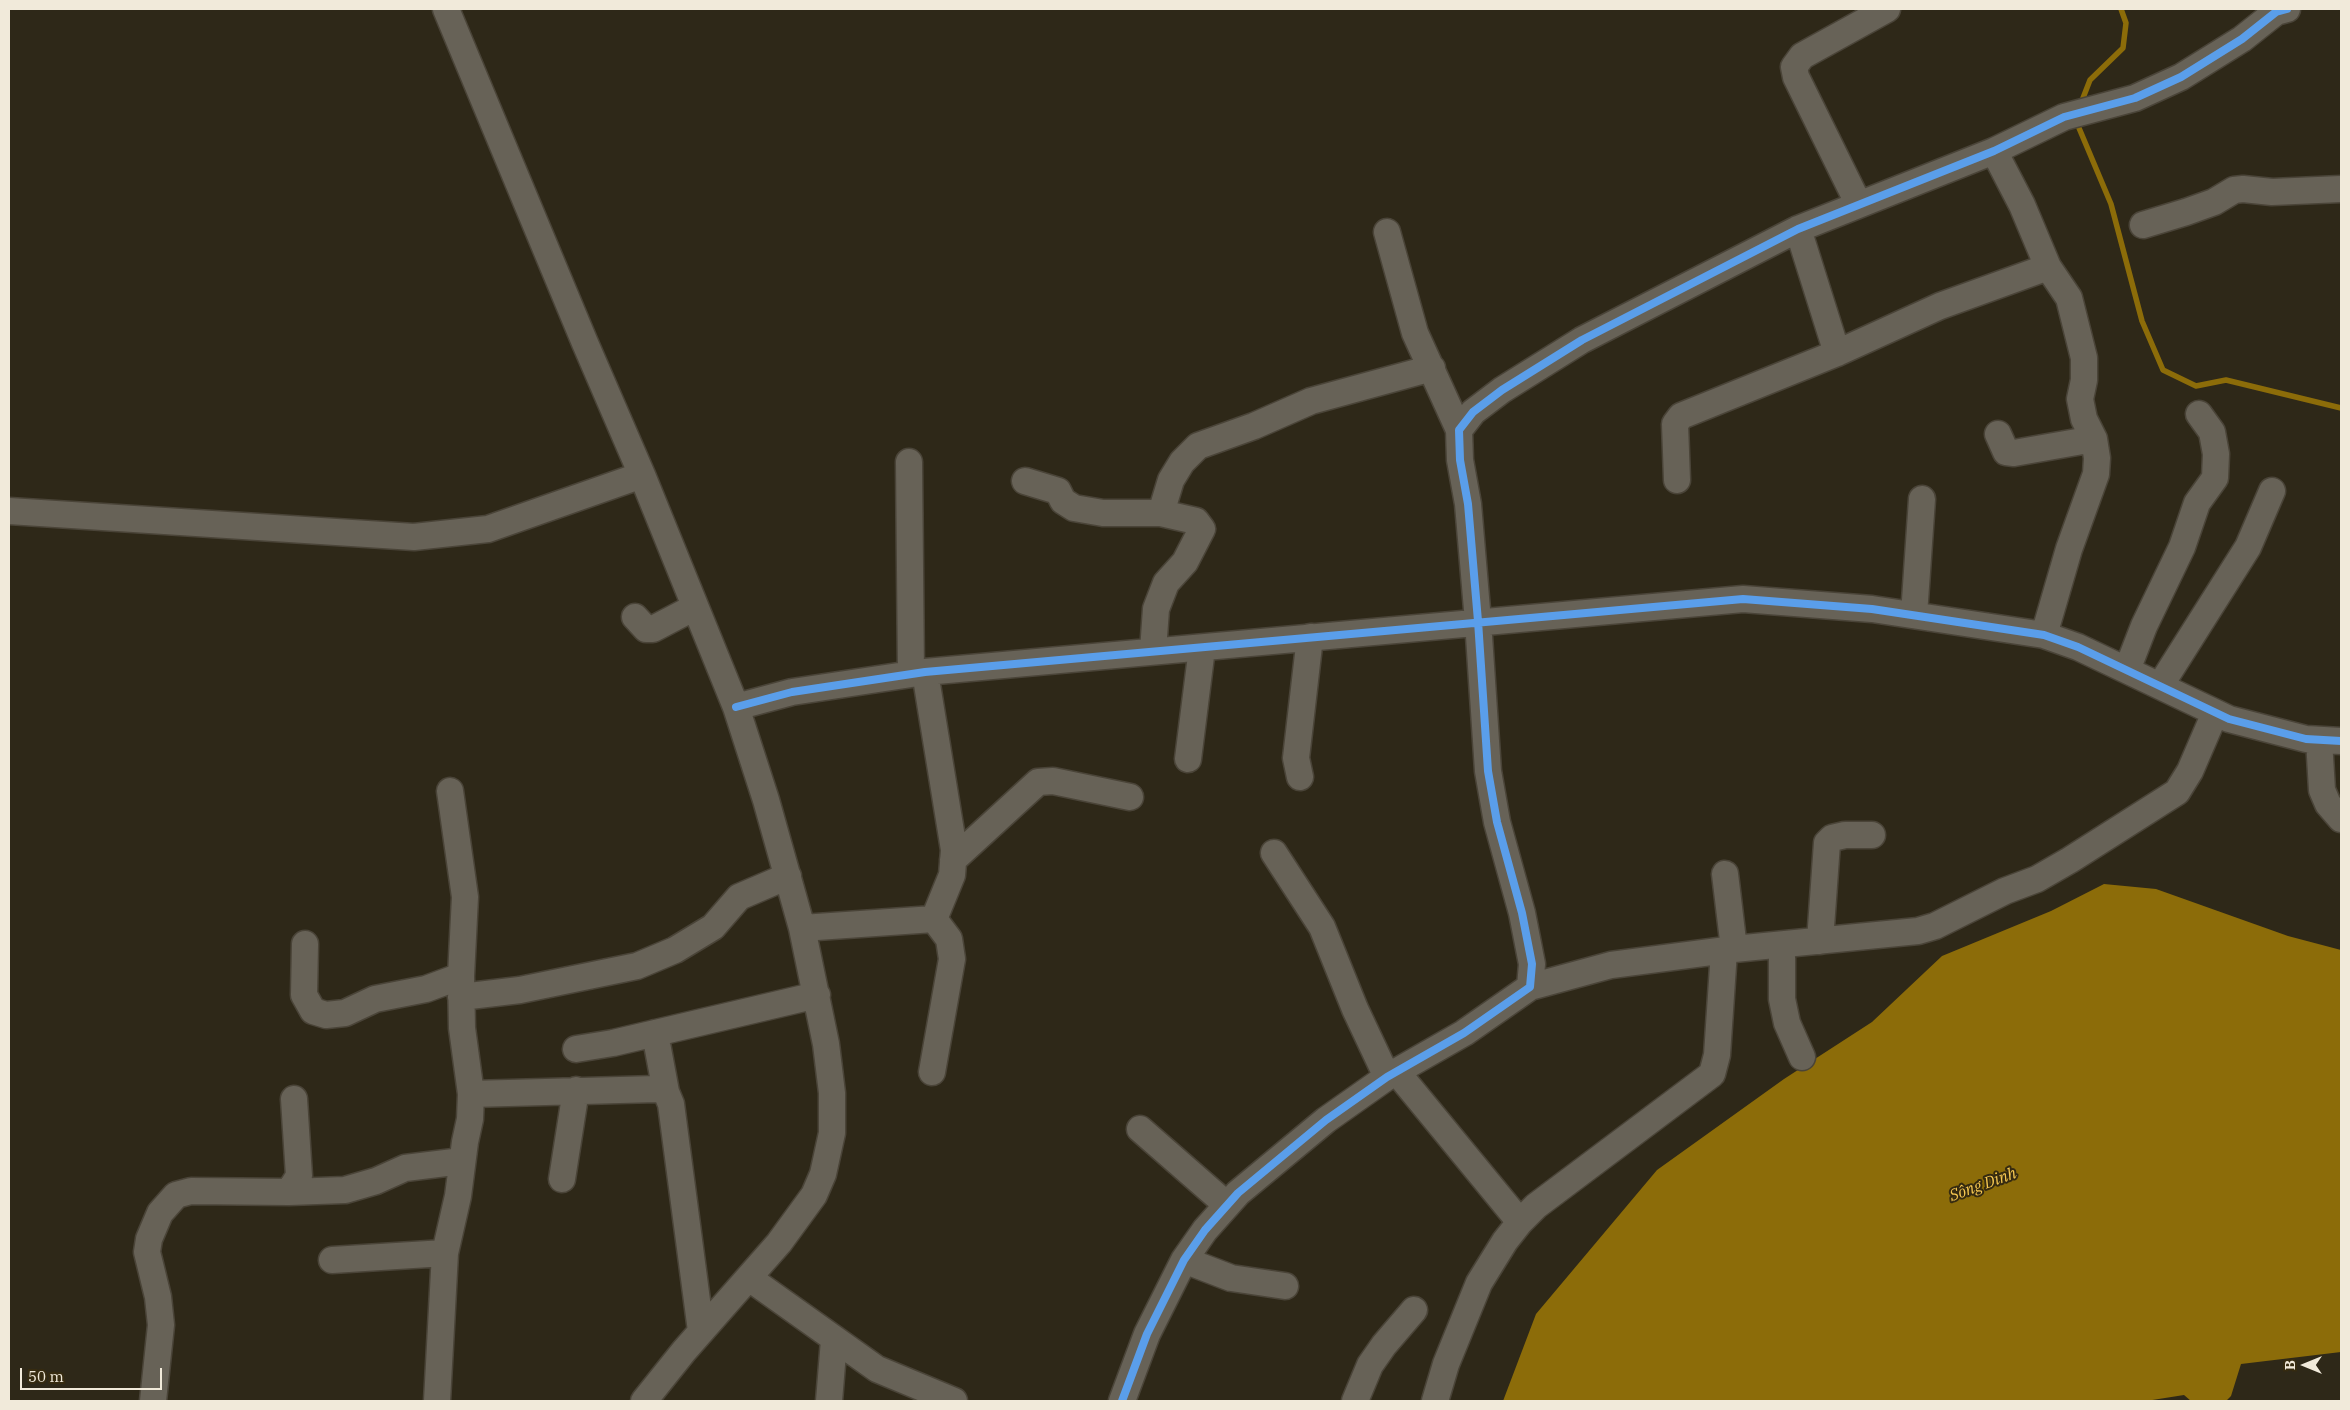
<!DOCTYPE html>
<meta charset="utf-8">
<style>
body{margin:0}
#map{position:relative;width:2350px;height:1410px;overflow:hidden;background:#2e2818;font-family:"IBM Plex Serif",serif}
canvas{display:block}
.frame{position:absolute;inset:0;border:10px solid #f1eada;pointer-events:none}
.north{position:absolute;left:2280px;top:1340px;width:50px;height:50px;-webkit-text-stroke:4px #362b10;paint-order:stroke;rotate:270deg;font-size:14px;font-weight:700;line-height:20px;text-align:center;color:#f1eada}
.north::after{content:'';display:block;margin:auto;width:18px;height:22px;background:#f1eada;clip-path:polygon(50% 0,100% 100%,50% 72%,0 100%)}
.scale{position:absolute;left:20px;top:1368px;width:142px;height:22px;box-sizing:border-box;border:2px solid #f1eada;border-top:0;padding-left:6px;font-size:15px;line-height:18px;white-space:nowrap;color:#f1eada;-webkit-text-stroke:4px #362b10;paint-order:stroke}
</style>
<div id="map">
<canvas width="2350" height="1410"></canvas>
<div class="frame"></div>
<div class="north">B</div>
<div class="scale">50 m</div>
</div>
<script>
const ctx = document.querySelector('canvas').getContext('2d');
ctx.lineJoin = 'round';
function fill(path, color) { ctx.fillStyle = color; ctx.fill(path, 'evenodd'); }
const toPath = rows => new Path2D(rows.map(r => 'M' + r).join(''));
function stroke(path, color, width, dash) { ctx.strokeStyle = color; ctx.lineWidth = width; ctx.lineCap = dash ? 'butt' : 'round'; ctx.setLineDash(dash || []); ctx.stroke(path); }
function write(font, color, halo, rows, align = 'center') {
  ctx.font = font + ' "IBM Plex Serif",serif'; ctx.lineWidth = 4; ctx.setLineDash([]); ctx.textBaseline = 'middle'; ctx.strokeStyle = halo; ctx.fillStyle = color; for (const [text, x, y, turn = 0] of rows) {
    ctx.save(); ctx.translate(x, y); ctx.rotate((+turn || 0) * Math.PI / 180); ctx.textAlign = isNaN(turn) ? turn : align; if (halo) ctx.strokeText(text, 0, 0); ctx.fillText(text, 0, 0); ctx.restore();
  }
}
const water = toPath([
 [2104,884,2156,889,2288,936,2341,950,2341,1352,2241,1364,2231,1396,2226,1401,2191,1401,2184,1395,2146,1401,1503,1401,1536,1314,1657,1170,1784,1079,1872,1022,1942,956,2051,911]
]);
const stream = toPath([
 [2083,98,2090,80,2123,48,2126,23,2121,9],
 [2079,128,2111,204,2142,321,2163,370,2196,386,2226,380,2341,408]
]);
const minor = toPath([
 [446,9,585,343,642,475,736,707,766,800,802,928,826,1044,832,1093,832,1133,823,1174,814,1195,779,1243,684,1351,644,1401],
 [1994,151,2022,205,2048,267,2069,298,2084,358,2084,380,2080,399,2084,419,2094,439,2097,458,2096,474,2069,549,2044,635],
 [1858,203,1796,77,1794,67,1802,56,1887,9],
 [2143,225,2186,212,2214,202,2234,190,2243,189,2272,192,2341,189],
 [1798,229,1837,353],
 [1387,232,1415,333,1459,430],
 [1998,434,2006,452,2014,453,2094,439],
 [909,462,911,674],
 [1677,480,1675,424,1681,416,1837,353,1940,306,2048,267],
 [1025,481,1058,491,1063,501,1074,508,1103,513,1161,513,1196,521,1202,529,1185,562,1166,583,1156,609,1153,651],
 [9,511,414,537,488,529,642,475],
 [1161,513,1171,480,1182,462,1198,446,1254,426,1311,401,1432,368],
 [1914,615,1922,499],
 [635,617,646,629,653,629,695,607],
 [2127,670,2144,626,2182,547,2197,503,2215,478,2216,454,2212,432,2199,414],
 [925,672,954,850,952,875,934,919],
 [2160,686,2248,547,2272,491],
 [736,707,792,692,925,672,1743,599,1872,609,2044,635,2078,647,2229,719,2306,739,2341,741],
 [2319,740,2322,790,2328,804,2341,819],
 [1188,759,1202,648],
 [1300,777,1296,758,1310,637],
 [1274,853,1322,927,1355,1009,1387,1077],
 [953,860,1038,782,1053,781,1130,797],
 [1725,874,1734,949],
 [802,928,934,919],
 [1820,941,1827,843,1832,838,1845,835,1872,835],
 [305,944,304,995,313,1011,326,1015,345,1013,375,999,426,989,461,976],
 [1782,945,1782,999,1787,1023,1802,1057],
 [1530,987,1611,965,1734,949,1918,931,1935,926,2005,891,2037,879,2070,860,2177,792,2190,771,2215,713],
 [461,997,520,990,637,966,675,950,713,927,739,897,788,876],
 [655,1033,666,1092],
 [576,1049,613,1043,817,995],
 [1396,1071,1520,1222],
 [932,1072,952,959,949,939,934,919],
 [471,1094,657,1089,666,1092,671,1104,701,1331],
 [1140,1129,1227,1205],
 [562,1179,576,1090],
 [289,1192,299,1176,294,1099],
 [332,1260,445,1253],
 [1184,1260,1231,1278,1285,1286],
 [749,1278,877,1369,954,1401],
 [153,1401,161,1325,158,1297,147,1252,149,1239,160,1213,176,1195,191,1191,289,1192,345,1190,376,1181,405,1168,462,1161],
 [437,1401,445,1253,458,1196,465,1142,470,1119,471,1094,462,1028,461,976,465,897,450,791],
 [829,1401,834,1340],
 [1122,1401,1147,1334,1184,1260,1205,1230,1238,1193,1326,1120,1387,1077,1464,1033,1530,987,1532,964,1522,913,1497,822,1488,771,1478,621,1468,504,1460,460,1459,430,1473,412,1502,390,1582,340,1798,229,1994,151,2064,117,2135,98,2181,77,2242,39,2276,12,2287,9],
 [1355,1401,1370,1365,1384,1345,1414,1310],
 [1435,1401,1446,1364,1479,1283,1505,1241,1520,1222,1536,1206,1712,1074,1717,1055,1724,951]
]);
const cycleway = toPath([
 [736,707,792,692,925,672,1743,599,1872,609,2044,635,2078,647,2229,719,2306,739,2341,741],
 [1122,1401,1147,1334,1184,1260,1205,1230,1238,1193,1326,1120,1387,1077,1464,1033,1530,987,1532,964,1522,913,1497,822,1488,771,1478,621,1468,504,1460,460,1459,430,1473,412,1502,390,1582,340,1798,229,1994,151,2064,117,2135,98,2181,77,2242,39,2276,12,2287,9]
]);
const waterNames = [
 ["Sông Dinh",1983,1185,-20]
];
fill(water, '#8c6c09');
stroke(stream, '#8c6c09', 5.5);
stroke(minor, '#4a4438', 29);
stroke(minor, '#676257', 26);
stroke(cycleway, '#5a9eea', 8);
write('italic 16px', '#f9ca52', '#362b10', waterNames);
</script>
